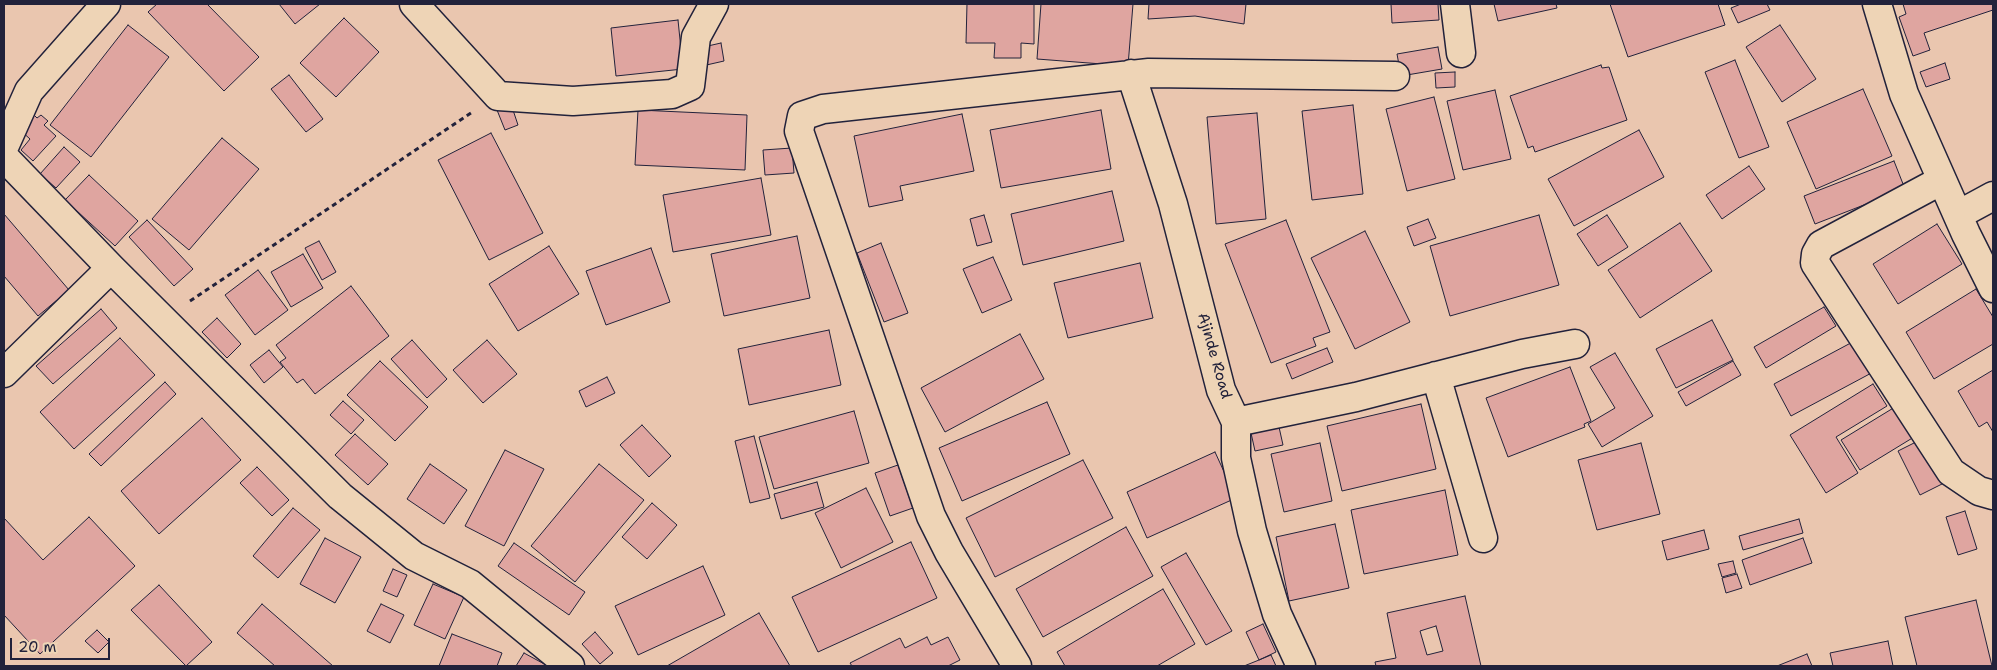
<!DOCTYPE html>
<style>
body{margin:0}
#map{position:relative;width:1997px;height:670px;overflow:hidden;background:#eac6af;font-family:"Shantell Sans",sans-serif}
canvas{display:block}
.frame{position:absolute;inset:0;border:5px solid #22223b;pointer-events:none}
.scale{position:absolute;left:10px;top:638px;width:100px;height:22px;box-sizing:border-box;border:2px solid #22223b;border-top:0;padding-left:6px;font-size:15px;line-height:18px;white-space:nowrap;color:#22223b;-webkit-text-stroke:4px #eed4b6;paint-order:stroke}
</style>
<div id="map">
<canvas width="1997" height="670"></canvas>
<div class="frame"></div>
<div class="scale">20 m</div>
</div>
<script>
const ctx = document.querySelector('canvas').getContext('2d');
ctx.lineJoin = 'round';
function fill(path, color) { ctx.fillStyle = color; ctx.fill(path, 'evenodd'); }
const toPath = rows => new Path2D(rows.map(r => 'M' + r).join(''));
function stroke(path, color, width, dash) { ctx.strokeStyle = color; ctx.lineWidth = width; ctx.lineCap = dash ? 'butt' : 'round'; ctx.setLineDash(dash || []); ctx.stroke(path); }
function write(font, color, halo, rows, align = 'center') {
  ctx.font = font + ' "Shantell Sans",sans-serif'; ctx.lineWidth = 4.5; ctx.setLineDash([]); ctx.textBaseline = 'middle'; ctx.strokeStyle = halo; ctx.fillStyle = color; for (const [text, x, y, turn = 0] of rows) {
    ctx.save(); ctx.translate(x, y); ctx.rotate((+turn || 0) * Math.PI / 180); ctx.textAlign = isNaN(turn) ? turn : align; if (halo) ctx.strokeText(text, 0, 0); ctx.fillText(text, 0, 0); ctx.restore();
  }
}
const building = toPath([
 [157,4,207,4,259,57,224,91,148,12,157,4],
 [279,4,320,4,295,24,279,4],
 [967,4,1034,4,1034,44,1021,43,1021,58,994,58,995,43,966,43,967,4],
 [1041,4,1133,4,1128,66,1037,59,1041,4],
 [1149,4,1246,4,1244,24,1195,16,1148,19,1149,4],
 [1391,4,1438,4,1439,20,1392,23,1391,4],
 [1494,4,1556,4,1557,8,1498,21,1494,4],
 [1610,4,1718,4,1725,25,1628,57,1610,4],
 [1741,4,1767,4,1770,10,1738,23,1731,8,1741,4],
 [1903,4,1993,4,1993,10,1924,33,1930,50,1913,56,1899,17,1906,14,1903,4],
 [344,18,379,52,336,97,300,63,344,18],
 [678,20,683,69,616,76,611,28,678,20],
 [128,25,169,57,91,157,50,125,128,25],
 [1780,25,1816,79,1782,102,1746,47,1780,25],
 [721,43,724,61,702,66,699,48,721,43],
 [1438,47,1442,69,1401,76,1397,54,1438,47],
 [1735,60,1769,147,1739,158,1705,72,1735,60],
 [1945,63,1950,79,1926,87,1920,72,1945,63],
 [1601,65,1602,68,1609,67,1627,120,1535,152,1533,146,1528,148,1510,96,1601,65],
 [1455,72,1455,87,1436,88,1435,73,1455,72],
 [289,75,323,119,306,132,271,89,289,75],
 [1863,89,1892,156,1816,189,1787,122,1863,89],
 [1495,90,1511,159,1463,170,1447,101,1495,90],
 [1434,97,1455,179,1407,191,1386,109,1434,97],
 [511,104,518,125,505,130,497,110,511,104],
 [1353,105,1363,194,1312,200,1302,111,1353,105],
 [638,110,747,115,745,170,635,165,638,110],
 [1101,110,1111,169,1001,188,990,130,1101,110],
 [1257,113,1266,219,1216,224,1207,117,1257,113],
 [962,114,974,171,900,186,903,200,869,207,854,136,962,114],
 [34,115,37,118,41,115,48,121,44,125,56,136,33,161,21,150,30,139,20,130,34,115],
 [1639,130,1664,177,1574,226,1548,179,1639,130],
 [491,133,543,233,489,260,438,160,491,133],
 [222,138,259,169,189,250,152,219,222,138],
 [64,147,80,162,56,188,40,174,64,147],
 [792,148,794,173,765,175,763,150,792,148],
 [1894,161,1905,189,1815,224,1804,196,1894,161],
 [1749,166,1765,189,1722,219,1706,195,1749,166],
 [89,175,138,221,115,246,65,200,89,175],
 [761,178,771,235,673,252,663,195,761,178],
 [1112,191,1124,241,1023,265,1011,214,1112,191],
 [4,214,69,290,38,316,4,276,4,214],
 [984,215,992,242,977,246,970,219,984,215],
 [1539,215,1559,285,1450,316,1430,246,1539,215],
 [1607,215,1628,247,1598,266,1577,234,1607,215],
 [1428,219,1436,238,1414,246,1407,227,1428,219],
 [147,220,193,269,174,286,129,237,147,220],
 [1286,220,1330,332,1313,338,1316,346,1271,363,1225,244,1286,220],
 [1680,223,1712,271,1640,318,1608,270,1680,223],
 [1937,224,1962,264,1898,304,1873,264,1937,224],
 [1365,231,1410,322,1355,349,1311,258,1365,231],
 [797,236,810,298,724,316,711,254,797,236],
 [319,241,336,272,322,280,305,248,319,241],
 [881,243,908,313,884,322,857,253,881,243],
 [549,246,579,294,518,331,489,284,549,246],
 [651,248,670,302,606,325,586,271,651,248],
 [303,254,323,288,291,307,271,272,303,254],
 [993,257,1012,300,982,313,963,269,993,257],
 [1140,263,1153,318,1068,338,1054,283,1140,263],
 [258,270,288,310,255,335,225,295,258,270],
 [351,286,389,336,315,394,303,379,297,383,280,362,286,358,276,345,351,286],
 [1976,289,1993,317,1993,344,1934,379,1906,332,1976,289],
 [1824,307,1836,326,1766,368,1754,347,1824,307],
 [101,309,117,328,53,384,36,366,101,309],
 [217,318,241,344,227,358,202,332,217,318],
 [1712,320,1733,360,1676,388,1656,349,1712,320],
 [829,330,841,385,749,405,738,349,829,330],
 [1020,334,1044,379,945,432,921,388,1020,334],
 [120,338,155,375,74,449,40,412,120,338],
 [1860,338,1877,370,1791,416,1774,384,1860,338],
 [412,340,447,379,427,398,391,359,412,340],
 [487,340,517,374,483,403,453,370,487,340],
 [1327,348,1333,362,1292,379,1286,364,1327,348],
 [269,350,283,367,264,383,250,365,269,350],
 [1615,353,1653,416,1602,447,1588,424,1615,408,1590,367,1615,353],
 [380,361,428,407,395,441,347,395,380,361],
 [1733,361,1741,375,1686,406,1678,392,1733,361],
 [1570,367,1591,421,1584,424,1585,427,1508,457,1486,398,1570,367],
 [1993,370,1993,432,1987,422,1979,427,1958,391,1993,370],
 [607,377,615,393,586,407,579,391,607,377],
 [165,382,176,394,101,466,89,454,165,382],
 [1873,384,1887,406,1836,437,1858,473,1826,493,1790,435,1873,384],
 [343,401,364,420,351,434,330,415,343,401],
 [1047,402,1070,454,962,501,939,448,1047,402],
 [1421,404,1436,469,1342,491,1327,426,1421,404],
 [1895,407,1914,437,1860,470,1841,440,1895,407],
 [854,411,869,463,774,489,759,437,854,411],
 [202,418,241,460,159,534,121,491,202,418],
 [642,425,671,456,649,477,620,445,642,425],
 [1279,427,1283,445,1255,451,1251,433,1279,427],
 [355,434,388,464,368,485,335,455,355,434],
 [754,436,770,498,750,503,735,441,754,436],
 [1922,439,1944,483,1920,495,1898,451,1922,439],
 [1320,443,1332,501,1284,512,1271,454,1320,443],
 [1641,443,1660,514,1597,530,1578,460,1641,443],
 [505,450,544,469,504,546,465,526,505,450],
 [1215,452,1236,498,1147,538,1127,492,1215,452],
 [1083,460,1113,518,995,577,966,518,1083,460],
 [430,464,467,490,444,524,407,499,430,464],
 [599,464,644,500,575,582,531,546,599,464],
 [898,465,913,508,890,516,875,473,898,465],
 [257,467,289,500,272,516,240,483,257,467],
 [817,482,824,507,781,519,774,494,817,482],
 [866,488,893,542,841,568,815,513,866,488],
 [1445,490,1458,555,1364,574,1351,510,1445,490],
 [652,503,677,525,647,559,622,537,652,503],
 [293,508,320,530,278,578,253,556,293,508],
 [1965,511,1977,549,1958,555,1946,517,1965,511],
 [89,517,135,566,40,654,4,615,4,518,43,560,89,517],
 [1799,519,1803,533,1743,550,1739,536,1799,519],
 [1335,524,1349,588,1289,601,1276,537,1335,524],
 [1126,527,1153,576,1043,637,1016,589,1126,527],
 [1704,530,1709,549,1667,560,1662,541,1704,530],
 [325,538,361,557,335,603,300,584,325,538],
 [1803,538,1812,563,1750,585,1742,560,1803,538],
 [911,542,937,598,818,652,792,597,911,542],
 [514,543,585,592,569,615,498,566,514,543],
 [1186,553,1232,631,1206,645,1161,567,1186,553],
 [1733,561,1736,573,1722,577,1718,564,1733,561],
 [703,566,725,615,638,655,615,606,703,566],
 [393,569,407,575,397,597,383,591,393,569],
 [1737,574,1742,588,1726,593,1722,578,1737,574],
 [433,584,464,597,445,639,414,625,433,584],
 [159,585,212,642,186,666,131,610,159,585],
 [1163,589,1195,644,1157,666,1065,666,1057,652,1163,589],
 [1465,596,1481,666,1376,666,1375,662,1396,658,1387,613,1465,596],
 [1436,626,1443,651,1427,655,1420,631,1436,626],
 [1976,600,1992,666,1917,666,1905,617,1976,600],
 [262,604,333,666,275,666,237,633,262,604],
 [381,604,404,615,390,643,367,631,381,604],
 [759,613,790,666,667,666,759,613],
 [1263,624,1276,652,1259,660,1246,632,1263,624],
 [97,630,109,642,98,653,85,641,97,630],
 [595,632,613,653,600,664,582,644,595,632],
 [452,634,502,653,497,666,439,666,452,634],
 [927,637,931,645,948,637,960,660,948,666,852,666,850,663,900,638,905,648,927,637],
 [1888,641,1893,666,1833,666,1830,653,1888,641],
 [524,653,548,666,516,666,524,653],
 [1807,654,1812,666,1777,666,1807,654],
 [1271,655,1276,666,1244,666,1259,660,1271,655]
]);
const path = toPath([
 [190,301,471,113]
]);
const minor = toPath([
 [414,4,498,96,573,101,672,94,690,86,696,37,714,4],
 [1455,4,1461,53],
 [1877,4,1904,94,1966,234,1993,288],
 [1131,74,1173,204,1221,390,1236,422,1236,458,1252,531,1277,614,1301,666],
 [4,147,29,91,106,4],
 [4,157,111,268,340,496,414,556,470,584,570,666],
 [1942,180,1821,245,1816,254,1815,263,1951,472,1979,491,1993,495],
 [1958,215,1993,196],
 [4,373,111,268],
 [1436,376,1483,538],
 [1236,422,1356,397,1522,354,1575,344],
 [1017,666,949,552,931,516,799,131,802,116,823,109,1149,73,1395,76]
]);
const streetNames = [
 ["Ajinde Road",1214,356,74]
];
fill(building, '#dfa5a0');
stroke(building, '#22223b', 1);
stroke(minor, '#22223b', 31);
stroke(path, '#22223b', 3, [5, 4]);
stroke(minor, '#eed4b6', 28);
write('15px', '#22223b', '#eed4b6', streetNames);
</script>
